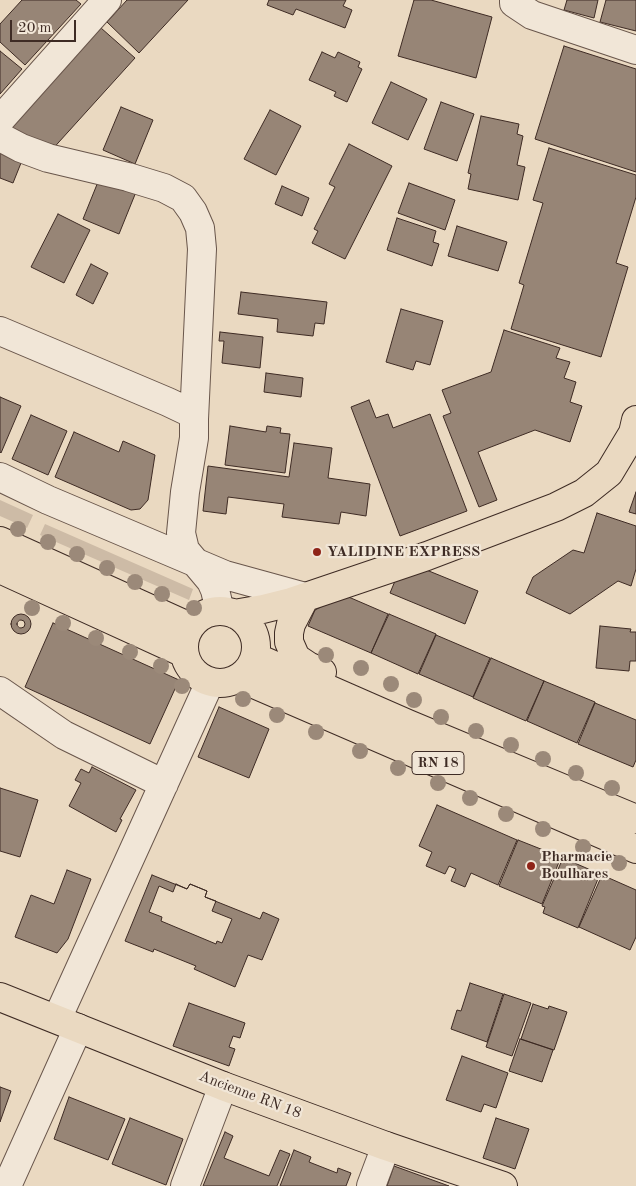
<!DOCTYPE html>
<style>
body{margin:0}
#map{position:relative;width:636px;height:1186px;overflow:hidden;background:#ead9c1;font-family:"Old Standard TT",serif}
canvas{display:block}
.scale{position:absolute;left:10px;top:20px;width:66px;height:22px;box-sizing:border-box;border:2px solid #3e2b24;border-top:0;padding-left:6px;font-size:15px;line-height:18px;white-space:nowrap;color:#3e2b24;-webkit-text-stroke:4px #f1e6d7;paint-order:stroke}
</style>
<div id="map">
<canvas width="636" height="1186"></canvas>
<div class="scale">20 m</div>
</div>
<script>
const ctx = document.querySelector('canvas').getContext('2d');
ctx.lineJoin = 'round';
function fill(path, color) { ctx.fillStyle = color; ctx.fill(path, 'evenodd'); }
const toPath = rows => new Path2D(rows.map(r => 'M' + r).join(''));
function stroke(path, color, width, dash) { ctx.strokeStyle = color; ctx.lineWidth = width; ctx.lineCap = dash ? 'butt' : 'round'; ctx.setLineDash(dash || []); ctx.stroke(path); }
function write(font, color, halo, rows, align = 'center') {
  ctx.font = font + ' "Old Standard TT",serif'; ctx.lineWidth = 4.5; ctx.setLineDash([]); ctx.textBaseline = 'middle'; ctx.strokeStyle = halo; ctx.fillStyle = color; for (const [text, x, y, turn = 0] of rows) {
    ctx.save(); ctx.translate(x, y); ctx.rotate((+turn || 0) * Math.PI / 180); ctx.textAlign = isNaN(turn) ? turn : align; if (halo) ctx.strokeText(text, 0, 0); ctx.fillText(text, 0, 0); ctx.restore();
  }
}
const green = toPath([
 [0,500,33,515,27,528,0,516],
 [45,524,193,589,189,600,40,535]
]);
const building = toPath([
 [22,0,76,0,81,4,25,65,0,42,0,24,22,0],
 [127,0,188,0,139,53,107,22,127,0],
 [269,0,346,0,343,6,352,10,345,28,296,9,293,15,267,5,269,0],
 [414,0,431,0,492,17,476,78,398,56,414,0],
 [567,0,598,0,594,18,564,10,567,0],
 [606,0,636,0,636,31,600,22,606,0],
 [101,28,135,58,49,153,7,132,101,28],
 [564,46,636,69,636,172,535,139,564,46],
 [0,51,22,69,0,94,0,51],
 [322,52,335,58,338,52,360,62,358,67,362,69,347,102,334,96,336,92,309,80,322,52],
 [391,82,427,99,408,140,372,123,391,82],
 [441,102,474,114,457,161,424,149,441,102],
 [121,107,153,120,135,164,103,150,121,107],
 [270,110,301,126,276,175,244,159,270,110],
 [481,116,519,124,517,134,523,136,517,165,525,167,518,200,468,189,471,174,468,173,481,116],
 [0,144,25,153,13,183,0,178,0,144],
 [349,144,392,166,345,259,312,243,318,231,314,229,335,187,329,184,349,144],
 [549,148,636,175,636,197,616,263,628,267,601,357,511,329,524,285,519,283,543,203,533,200,549,148],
 [100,177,136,192,119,234,83,219,100,177],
 [409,183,455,200,445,230,398,213,409,183],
 [282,186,309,198,302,216,275,204,282,186],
 [58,214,90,230,64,283,31,267,58,214],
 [397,218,436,231,433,242,439,244,432,266,387,250,397,218],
 [457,226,507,242,498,271,448,256,457,226],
 [91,264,108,273,93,304,76,295,91,264],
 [241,292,327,302,324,324,315,323,313,336,277,332,278,319,238,314,241,292],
 [401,309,443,321,430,365,416,361,413,370,386,362,401,309],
 [504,330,560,348,556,358,570,362,564,378,576,382,570,402,582,406,570,442,535,430,478,452,497,500,479,507,443,416,451,413,442,390,491,372,504,330],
 [220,332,263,337,260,368,222,363,224,341,219,341,220,332],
 [266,373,303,378,301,397,264,392,266,373],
 [0,397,21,406,1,453,0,452,0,397],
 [369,400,376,418,388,414,393,428,430,414,467,511,400,536,351,407,369,400],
 [31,415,67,431,48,475,12,459,31,415],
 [230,426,266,432,267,426,281,428,280,433,290,434,285,473,225,465,230,426],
 [74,432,119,452,123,441,155,455,148,500,140,509,131,510,55,477,74,432],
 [294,443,332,448,328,478,370,484,366,516,341,512,339,524,282,517,284,504,228,497,226,514,203,511,208,466,289,477,294,443],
 [636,492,636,514,629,512,636,492],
 [597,513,636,526,636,569,631,586,618,581,570,614,526,593,533,577,573,550,584,553,597,513],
 [424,569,478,591,465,624,390,593,395,581,424,569],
 [344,595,388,614,371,653,308,626,315,610,344,595],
 [389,614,436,634,418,674,371,653,389,614],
 '11 624a10 10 0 1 1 20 0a10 10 0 1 1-20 0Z',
 '17 624a4 4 0 1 1 8 0a4 4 0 1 1-8 0Z',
 [53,623,179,680,150,744,25,687,53,623],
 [600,626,631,629,630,632,636,632,636,661,630,661,629,671,596,668,600,626],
 [436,635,490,658,473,697,419,674,436,635],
 [491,658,544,681,526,721,473,698,491,658],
 [544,681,595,702,577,743,527,721,544,681],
 [595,703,636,720,636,760,633,767,578,744,595,703],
 [219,707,269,729,249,778,198,757,219,707],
 [92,767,136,790,120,819,122,820,116,832,69,806,81,783,75,780,81,769,89,773,92,767],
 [0,788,38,800,20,857,0,851,0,788],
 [437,805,517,840,498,885,471,873,465,887,451,881,456,869,449,866,445,874,426,866,432,852,419,846,437,805],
 [518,840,561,857,542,904,499,886,518,840],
 [563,858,600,874,578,928,543,913,545,907,542,906,563,858],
 [67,870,91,879,68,939,57,953,15,937,31,895,54,904,67,870],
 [152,875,187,889,190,884,207,891,205,897,260,919,263,912,279,919,262,960,248,955,235,987,194,969,196,966,154,949,153,952,125,941,152,875],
 [602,875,636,890,636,937,630,950,579,927,602,875],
 [176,884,187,889,190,884,207,891,205,897,216,901,212,911,232,919,222,943,217,941,216,944,161,921,162,917,149,912,159,886,173,892,176,884],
 [470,983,503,994,487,1042,451,1029,457,1010,461,1011,470,983],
 [504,994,531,1003,512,1056,486,1047,504,994],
 [189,1003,245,1023,240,1038,233,1036,229,1047,235,1049,229,1066,173,1046,189,1003],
 [533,1004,548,1009,549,1006,567,1012,554,1050,521,1039,533,1004],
 [520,1039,553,1050,542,1082,509,1071,520,1039],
 [462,1056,508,1073,496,1108,484,1104,481,1112,446,1100,462,1056],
 [0,1087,11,1091,0,1122,0,1087],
 [69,1097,125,1119,108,1160,54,1139,69,1097],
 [130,1118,183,1139,166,1185,112,1164,130,1118],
 [496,1118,529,1129,515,1169,483,1158,496,1118],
 [225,1132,233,1136,224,1158,269,1176,280,1150,290,1154,277,1186,203,1186,225,1132],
 [294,1150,311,1157,309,1162,337,1173,338,1168,351,1173,346,1186,280,1186,294,1150],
 [394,1166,449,1186,387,1186,394,1166]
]);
const minor = toPath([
 [514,0,514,3,532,15,636,50],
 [0,120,107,0],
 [0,137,21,148,48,158,128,177,164,188,183,198,193,212,200,228,202,249,194,419],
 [0,331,168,402,189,412,194,419,194,438,185,492,181,533,185,550,211,581,215,590,220,611],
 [0,477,48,500,225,575,305,597],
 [0,691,64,735,164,784],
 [57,1019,210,682],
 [7,1186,78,1028],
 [185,1186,223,1086],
 [371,1186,386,1146]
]);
const major = toPath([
 [0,541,190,627],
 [0,569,184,653],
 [305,597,291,624,289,633,289,642,296,658,308,666,322,672],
 '184 647a36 36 0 1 1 72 0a36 36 0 1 1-72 0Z',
 [234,614,263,609,291,602,427,556,556,507,584,493,609,473,633,433,636,420],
 [255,657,408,724,636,819],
 [240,678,636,849],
 [0,997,223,1086,386,1146,503,1186]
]);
const trees = [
 [18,529],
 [48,542],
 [77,554],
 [107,568],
 [135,582],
 [162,594],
 [32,608],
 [194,608],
 [63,623],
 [96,638],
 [130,652],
 [326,655],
 [161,666],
 [361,668],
 [391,684],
 [182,686],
 [243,699],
 [414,700],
 [277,715],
 [441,717],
 [476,731],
 [316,732],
 [511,745],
 [360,751],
 [543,759],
 [398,768],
 [576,773],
 [438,783],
 [612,788],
 [470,798],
 [506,814],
 [543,829],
 [583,847],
 [619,863]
];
const markers = [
 [317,552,5,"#8f2418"],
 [531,866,5,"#8f2418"]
];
const shields = [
 [438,763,52]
];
const shieldNames = [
 ["RN 18",438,763]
];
const poiNames = [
 ["YALIDINE EXPRESS",327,552],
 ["Pharmacie",541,857],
 ["Boulhares",541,874]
];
const streetNames = [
 ["Ancienne RN 18",250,1095,21]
];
fill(green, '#cdbba6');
fill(building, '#978576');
stroke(building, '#3e2b24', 1);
stroke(minor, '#69564b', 30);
stroke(major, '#3e2b24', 30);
stroke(minor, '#f1e6d7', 28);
stroke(major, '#ead9c1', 28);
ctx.fillStyle = '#9b8979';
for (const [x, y] of trees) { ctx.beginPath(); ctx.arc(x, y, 8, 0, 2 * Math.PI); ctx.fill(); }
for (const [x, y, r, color] of markers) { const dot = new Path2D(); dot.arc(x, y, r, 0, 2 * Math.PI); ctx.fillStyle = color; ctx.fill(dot); stroke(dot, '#f1e6d7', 2); }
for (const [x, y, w] of shields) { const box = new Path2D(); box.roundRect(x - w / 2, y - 11.5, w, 23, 4); ctx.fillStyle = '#f1e6d7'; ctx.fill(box); stroke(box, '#3e2b24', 1); }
write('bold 14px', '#3e2b24', null, shieldNames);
write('bold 15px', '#3e2b24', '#f1e6d7', poiNames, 'left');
write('15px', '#3e2b24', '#f1e6d7', streetNames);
</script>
